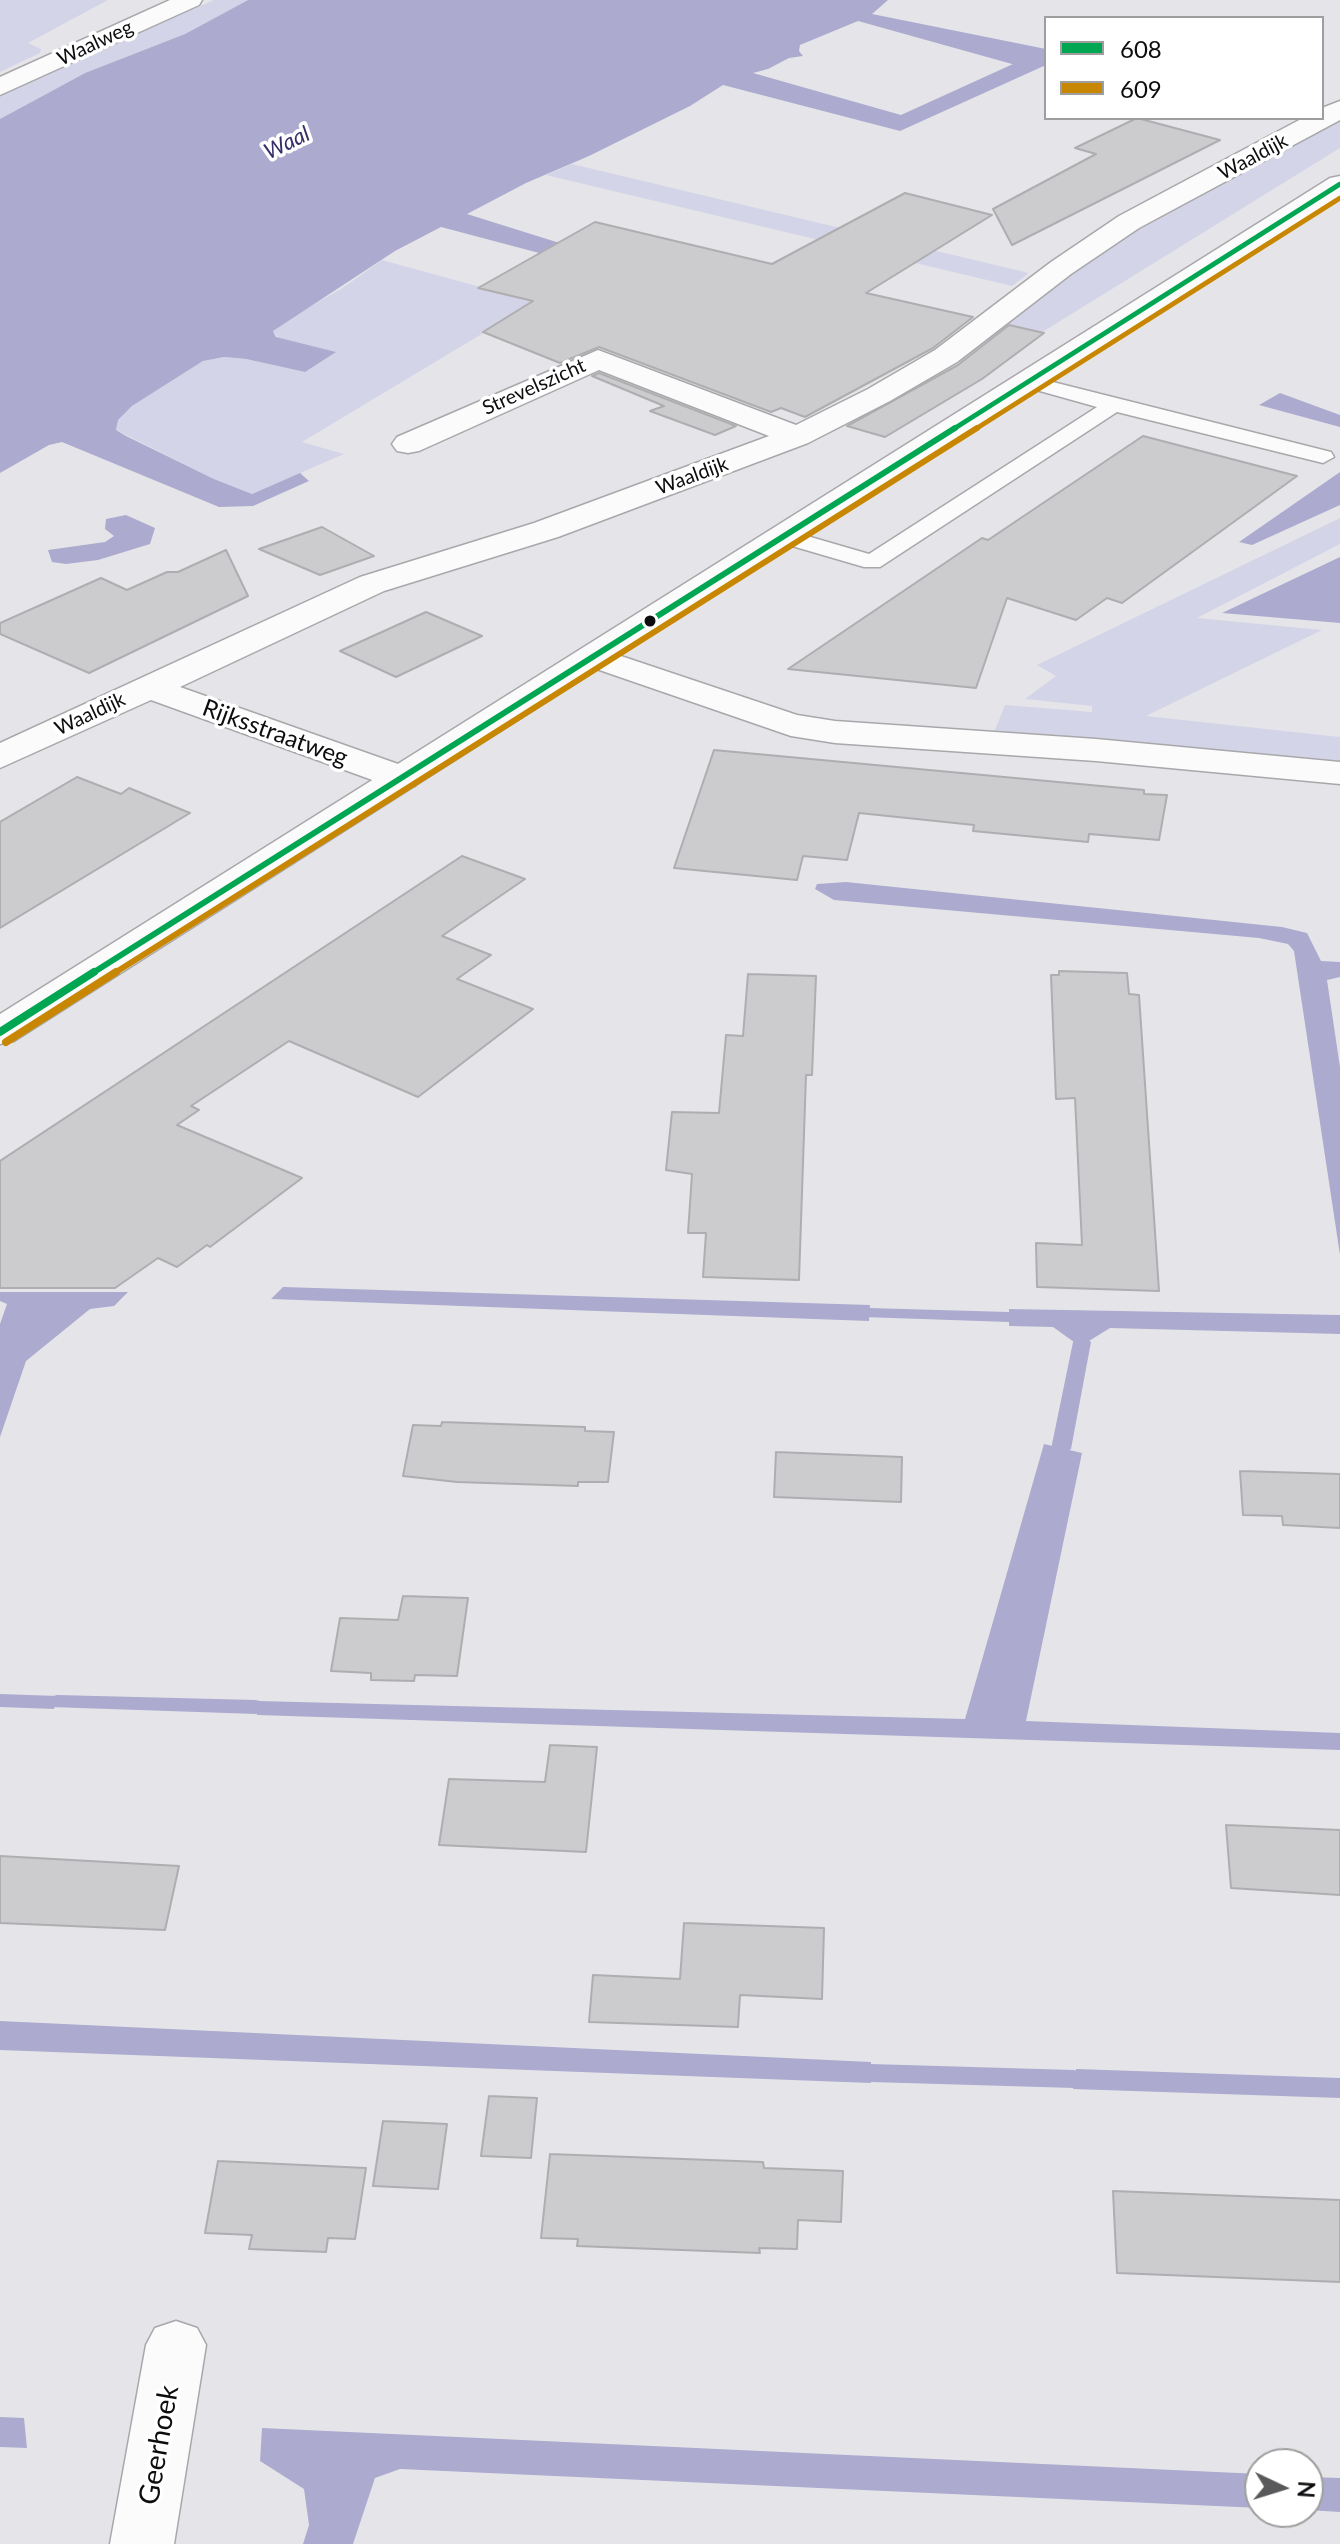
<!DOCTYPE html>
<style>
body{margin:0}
#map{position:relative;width:1340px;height:2544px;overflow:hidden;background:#e5e5e9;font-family:Lato,sans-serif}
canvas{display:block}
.legend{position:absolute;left:1044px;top:16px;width:280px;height:104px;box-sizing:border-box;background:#fff;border:2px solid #9e9e9f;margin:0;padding:10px 14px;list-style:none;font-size:24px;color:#0d0d0f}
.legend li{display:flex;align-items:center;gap:16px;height:40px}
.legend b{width:40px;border:2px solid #9e9e9f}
.north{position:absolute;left:1244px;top:2448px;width:80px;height:80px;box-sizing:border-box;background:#fff;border:2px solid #9e9e9f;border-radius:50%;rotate:94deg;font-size:22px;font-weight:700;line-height:32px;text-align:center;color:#0d0d0f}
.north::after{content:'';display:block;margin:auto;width:28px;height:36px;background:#59595b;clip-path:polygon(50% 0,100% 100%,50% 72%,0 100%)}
</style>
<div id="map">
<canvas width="1340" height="2544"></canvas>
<ul class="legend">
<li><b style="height:10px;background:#00a651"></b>608</li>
<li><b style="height:10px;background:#c88703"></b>609</li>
</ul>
<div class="north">N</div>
</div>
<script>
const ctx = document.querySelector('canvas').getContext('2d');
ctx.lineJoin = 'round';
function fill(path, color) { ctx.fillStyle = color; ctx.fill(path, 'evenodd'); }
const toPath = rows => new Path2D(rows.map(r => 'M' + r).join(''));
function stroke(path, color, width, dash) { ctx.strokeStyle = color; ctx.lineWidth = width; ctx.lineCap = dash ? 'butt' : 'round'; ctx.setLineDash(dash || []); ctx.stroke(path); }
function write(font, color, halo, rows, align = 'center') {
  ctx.font = font + ' Lato,sans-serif'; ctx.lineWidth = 7; ctx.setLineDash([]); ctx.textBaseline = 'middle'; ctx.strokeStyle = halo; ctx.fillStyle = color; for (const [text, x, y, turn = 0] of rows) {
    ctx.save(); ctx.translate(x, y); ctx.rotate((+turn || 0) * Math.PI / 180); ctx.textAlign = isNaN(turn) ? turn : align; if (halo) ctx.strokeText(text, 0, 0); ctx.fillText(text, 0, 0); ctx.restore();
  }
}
const green = toPath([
 [0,0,108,0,28,43,41,49,40,53,0,72],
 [214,0,248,0,185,34,85,73,0,119,0,94],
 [1340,114,1340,148,981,370,953,360,1065,271,1145,222],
 [572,164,1029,273,1012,286,546,175],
 [382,260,535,302,302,442,344,454,252,494,214,479,116,430,118,420,132,406,203,361,224,357,246,359,305,372,273,331,286,320,341,289],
 [1340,518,1340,544,1197,618,1322,630,1146,716,1340,737,1340,762,993,735,1005,705,1092,712,1092,706,1025,699,1056,676,1037,665]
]);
const water = toPath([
 [248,0,888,0,872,14,1046,49,1046,65,900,131,723,85,690,106,589,156,526,183,467,214,700,287,690,293,441,227,395,251,273,331,276,337,336,352,305,372,246,359,224,357,203,361,132,406,118,420,116,430,126,436,214,479,252,494,300,473,309,481,253,506,219,507,62,442,49,445,0,473,0,119,85,73,185,34],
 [858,21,1012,64,1013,64,901,115,753,73,768,69,789,58,803,56,799,51,800,45],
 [1280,393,1340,415,1340,427,1259,405],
 [1340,472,1340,505,1252,545,1239,542],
 [126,515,155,528,150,544,98,560,66,564,52,562,48,550,105,542,114,536,105,529,106,519],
 [1340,557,1340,623,1222,613],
 [846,882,1282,927,1307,933,1321,961,1340,962,1340,977,1327,980,1340,1067,1340,1255,1294,951,1288,944,1259,938,834,900,815,889,817,884],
 [283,1287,870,1305,869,1321,271,1299],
 [0,1292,128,1292,114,1306,90,1309,26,1361,0,1437,0,1324,7,1304,0,1301],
 [1009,1309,1340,1315,1340,1334,1110,1328,1089,1341,1074,1342,1053,1327,1009,1326],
 [1044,1444,1082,1453,1026,1721,1340,1733,1340,1750,257,1715,258,1701,965,1719],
 [0,1694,58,1696,54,1709,0,1707],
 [0,2021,871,2062,871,2083,0,2050],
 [1076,2069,1340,2078,1340,2098,1073,2089],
 [0,2417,24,2418,27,2448,0,2447],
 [262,2428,1260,2474,1260,2508,400,2469,375,2478,353,2544,303,2544,309,2525,304,2489,260,2461],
 [1308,2477,1340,2478,1340,2512,1308,2510]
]);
const stream = toPath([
 [869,1308,1009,1312,1018,1317,1009,1322,863,1317,860,1313,869,1308],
 [1082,1336,1091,1342,1071,1449,1061,1455,1051,1449,1073,1342,1082,1336],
 [57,1695,256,1700,263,1702,266,1707,263,1712,256,1714,50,1707,47,1702,50,1697,57,1695],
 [871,2064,1074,2070,1082,2073,1086,2079,1082,2085,1074,2088,871,2082,863,2079,859,2073,863,2067,871,2064]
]);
const building = toPath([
 [1137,118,1220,140,1012,245,993,209,1096,154,1075,148,1137,118],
 [905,193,992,215,866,293,973,317,933,348,805,417,781,408,771,412,599,347,560,363,483,332,533,301,478,288,595,222,772,264,905,193],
 [1009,325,1044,333,982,379,885,437,847,426,958,365,1009,325],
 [599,373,736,426,715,435,650,411,664,406,592,376,599,373],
 [1143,436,1297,476,1122,603,1107,598,1076,620,1007,598,976,688,788,669,982,538,988,540,1143,436],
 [322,527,374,556,320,575,259,549,322,527],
 [226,550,248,596,89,673,0,634,0,623,101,578,127,590,167,572,178,572,226,550],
 [426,612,482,636,396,677,340,651,426,612],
 [714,750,1144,790,1144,794,1167,795,1159,840,1089,834,1088,842,973,831,974,825,859,813,847,860,803,856,797,880,674,868,714,750],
 [77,777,121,794,129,788,190,813,0,928,0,822,77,777],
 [462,856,525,879,442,936,491,955,457,979,533,1009,418,1097,289,1041,191,1106,199,1110,177,1125,302,1178,210,1247,207,1245,177,1267,158,1258,115,1288,0,1288,0,1161,462,856],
 [1059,971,1127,973,1129,994,1139,995,1159,1291,1037,1287,1036,1243,1082,1245,1075,1098,1056,1099,1051,975,1059,975,1059,971],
 [748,974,816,976,812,1075,806,1075,799,1280,703,1277,706,1233,688,1233,692,1174,666,1170,672,1112,719,1113,726,1035,743,1036,748,974],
 [442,1422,585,1427,585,1431,614,1432,608,1482,578,1482,578,1486,457,1482,403,1476,413,1425,441,1426,442,1422],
 [776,1452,902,1457,901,1502,774,1497,776,1452],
 [1240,1471,1340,1474,1340,1528,1283,1525,1282,1516,1243,1515,1240,1471],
 [403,1596,468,1598,457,1676,415,1675,414,1681,371,1680,371,1673,331,1671,340,1618,398,1620,403,1596],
 [550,1745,597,1747,586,1852,439,1845,449,1779,545,1782,550,1745],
 [1226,1825,1340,1830,1340,1895,1231,1888,1226,1825],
 [0,1856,179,1866,165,1930,0,1923,0,1856],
 [684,1923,824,1928,822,1999,740,1995,738,2027,589,2022,593,1975,680,1979,684,1923],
 [489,2096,537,2098,531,2158,481,2156,489,2096],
 [383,2121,447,2124,438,2189,373,2186,383,2121],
 [550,2154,763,2162,764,2168,843,2171,841,2222,798,2220,797,2249,759,2248,760,2253,577,2246,578,2239,541,2238,550,2154],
 [218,2161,366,2168,355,2239,328,2238,326,2252,249,2249,252,2235,205,2233,218,2161],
 [1113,2191,1340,2200,1340,2282,1117,2273,1113,2191]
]);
const lane = toPath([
 [1029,376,1331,452,1334,457,1323,463,1117,412,880,567,864,567,775,541,772,536,783,529,869,554,1097,407,1022,386,1019,382,1029,376]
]);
const street = toPath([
 [170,0,202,0,199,5,0,95,0,77,170,0],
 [1340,101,1340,120,1139,228,1071,274,957,362,890,401,808,443,558,537,384,591,180,687,415,770,420,778,415,786,402,789,389,786,151,700,0,768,0,743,360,577,534,523,769,436,599,370,419,451,408,453,397,451,392,444,397,437,598,350,796,425,868,389,935,350,1051,262,1119,216,1303,118,1322,118,1322,108,1340,101],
 [594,647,797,715,835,721,1096,739,1340,762,1340,784,1096,761,835,743,791,736,582,664,577,657,582,650,594,647],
 [176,2321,197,2328,206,2345,174,2544,110,2544,146,2345,155,2328,176,2321]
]);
const secondary = toPath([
 [1340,176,1340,196,14,1041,0,1044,0,1014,1330,178,1340,176]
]);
const bus1Far2 = toPath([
 [952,430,1340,184]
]);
const bus1Far1 = toPath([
 [91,974,955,428]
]);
const bus1 = toPath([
 [0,1032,94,972]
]);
const bus2Far2 = toPath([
 [974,430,1340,198]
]);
const bus2Far1 = toPath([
 [113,974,977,428]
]);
const bus2 = toPath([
 [6,1042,116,972]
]);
const markers = [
 [650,621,7,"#0d0d0f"]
];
const farStreetnames = [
 ["Waalweg",95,43,-25],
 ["Waaldijk",1253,157,-28],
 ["Strevelszicht",534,387,-24],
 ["Waaldijk",692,476,-20],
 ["Waaldijk",90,714,-25]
];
const farWaternames = [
 ["Waal",287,143,-26]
];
const streetNames = [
 ["Rijksstraatweg",275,733,20]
];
const nearStreetnames = [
 ["Geerhoek",159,2445,-80]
];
fill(green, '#d4d4e8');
fill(water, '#acabcf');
fill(stream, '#acabcf');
fill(building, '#cccccf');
stroke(building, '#aeaeb0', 2);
stroke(lane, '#a8a8ab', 3);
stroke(street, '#a8a8ab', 3);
stroke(secondary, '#a8a8ab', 3);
fill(lane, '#fbfbfc');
fill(street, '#fbfbfc');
fill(secondary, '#fbfbfc');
stroke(bus1Far2, '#00a651', 5);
stroke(bus1Far1, '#00a651', 6);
stroke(bus1, '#00a651', 8);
stroke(bus2Far2, '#c88703', 5);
stroke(bus2Far1, '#c88703', 6);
stroke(bus2, '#c88703', 8);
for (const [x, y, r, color] of markers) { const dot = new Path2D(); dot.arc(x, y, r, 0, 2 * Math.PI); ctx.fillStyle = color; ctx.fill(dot); stroke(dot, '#fff', 3); }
write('20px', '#0d0d0f', '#fff', farStreetnames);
write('italic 22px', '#352e6b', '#fff', farWaternames);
write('24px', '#0d0d0f', '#fff', streetNames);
write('28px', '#0d0d0f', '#fff', nearStreetnames);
</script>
